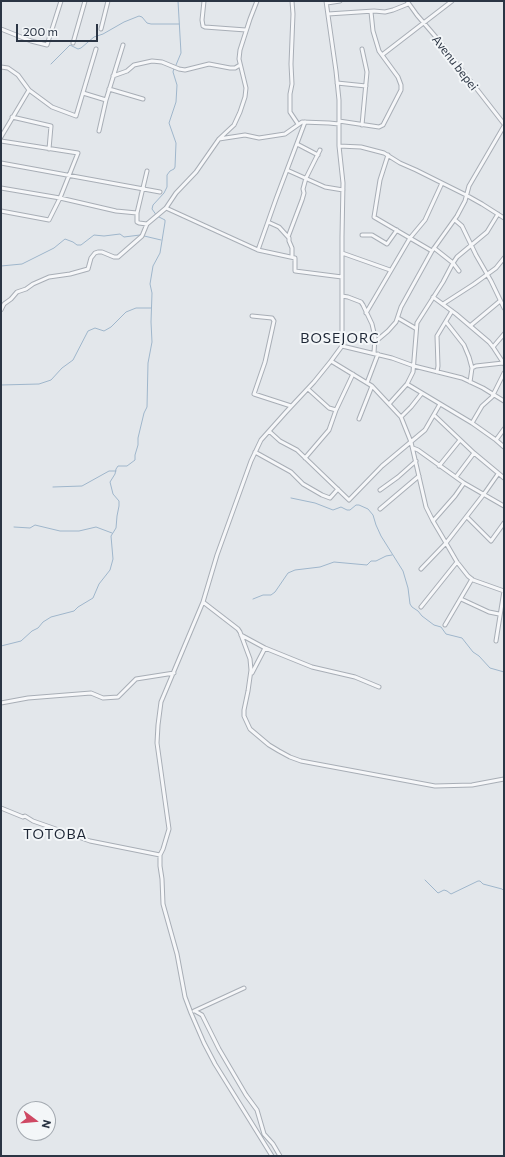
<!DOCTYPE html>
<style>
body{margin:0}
#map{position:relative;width:505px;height:1157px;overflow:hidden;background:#e3e7eb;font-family:Commissioner,sans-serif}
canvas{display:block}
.frame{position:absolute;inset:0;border:2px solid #2b3544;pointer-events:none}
.north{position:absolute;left:16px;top:1101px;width:40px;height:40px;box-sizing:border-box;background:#f3f6f8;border:1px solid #a3a9b0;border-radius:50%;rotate:106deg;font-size:11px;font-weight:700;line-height:16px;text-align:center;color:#2b3544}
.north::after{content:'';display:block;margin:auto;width:14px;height:18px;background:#cf4964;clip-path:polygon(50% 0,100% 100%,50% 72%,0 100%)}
.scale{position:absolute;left:16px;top:24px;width:82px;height:18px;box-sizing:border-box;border:2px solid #2b3544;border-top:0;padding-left:5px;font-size:12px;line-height:14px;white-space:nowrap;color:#2b3544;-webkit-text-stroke:3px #f3f6f8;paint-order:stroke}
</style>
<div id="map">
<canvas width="505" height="1157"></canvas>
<div class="frame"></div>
<div class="north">N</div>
<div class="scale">200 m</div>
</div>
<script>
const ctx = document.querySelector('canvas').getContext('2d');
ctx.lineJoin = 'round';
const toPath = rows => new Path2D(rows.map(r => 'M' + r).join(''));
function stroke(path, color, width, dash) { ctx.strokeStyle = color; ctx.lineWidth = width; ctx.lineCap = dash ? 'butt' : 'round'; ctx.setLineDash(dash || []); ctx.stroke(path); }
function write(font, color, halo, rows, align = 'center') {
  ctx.font = font + ' Commissioner,sans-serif'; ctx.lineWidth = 4; ctx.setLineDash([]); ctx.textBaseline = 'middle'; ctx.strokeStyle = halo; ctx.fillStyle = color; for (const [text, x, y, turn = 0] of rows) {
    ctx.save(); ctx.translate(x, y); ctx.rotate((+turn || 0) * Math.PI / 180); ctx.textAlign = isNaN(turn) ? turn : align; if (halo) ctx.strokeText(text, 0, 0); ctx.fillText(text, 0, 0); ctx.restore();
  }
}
const stream = toPath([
 [51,64,70,45,78,49,81,48,94,37,103,34,124,22,139,16,142,17,147,23,151,24,179,24],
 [176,65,181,53,178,1],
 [1,266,22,264,54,248,65,239,73,242,77,245,81,245,94,235,104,236,120,234,124,237,140,235,161,240],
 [1,385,39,384,51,380,62,368,73,360,88,331,95,328,104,331,111,327,126,312,136,308,151,308],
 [53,487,82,486,109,471,116,471],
 [291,498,315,503,333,510,341,507,347,510,350,510,356,505,359,505,368,509,373,515,376,525,381,536,403,571,408,588,410,604,412,607,418,611,422,616,434,625,441,627,446,634,462,638,473,652,479,656,490,668,504,672],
 [14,527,30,528,35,525,60,531,79,531,96,527,112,533],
 [253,599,263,595,271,595,275,592,288,573,295,570,320,567,334,562,367,565,371,561,376,561,386,556,392,555],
 [1,646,21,641,32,631,38,628,43,622,51,617,74,611,78,607,93,598,99,584,110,570,113,559,111,536,116,528,117,516,119,506,119,501,113,494,110,482,115,474,116,469,118,466,127,466,135,460,135,455,138,445,138,438,144,413,147,407,148,363,152,342,151,322,152,293,150,284,153,266,160,253,165,222,165,220,157,216,152,209,153,205,164,193,167,187,167,175,170,171,174,169,175,167,176,143,169,123,176,102,177,85,173,72,174,68],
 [425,880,438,893,444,890,447,891,451,894,478,881,480,881,483,884,502,889,504,891]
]);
const minor = toPath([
 [204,1,202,20,203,26,205,27,246,30],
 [292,1,293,14,291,64,292,84,290,94,290,112,298,124],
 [407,1,417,15,441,43,504,124],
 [327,3,340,1],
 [328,14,374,11,385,12,393,10,408,4],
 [1,29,31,41,47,45,61,1],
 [101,29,108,1],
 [73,43,85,1],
 [362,49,367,72,362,125],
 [382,55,452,1],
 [1,67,8,68,18,75,29,90,52,107,76,116,96,49],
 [113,76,127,71,134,65,152,61,162,62,179,69,185,70,209,64,230,68,235,68,240,65],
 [337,83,366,86],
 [109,89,143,99],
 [83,93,106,100],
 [12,117,51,126,49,149],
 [339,121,379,127,383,125,401,90,401,85,398,77,379,51,373,31,371,12],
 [99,131,106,100,123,45],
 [1,137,29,90],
 [219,139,245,135,259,138,285,134,302,122,329,123,339,124],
 [1,141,78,153,60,198,49,220,1,211],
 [297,144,318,155],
 [339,146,361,147,384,153,400,163,416,170,466,195,482,204,504,218],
 [388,155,380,180,374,217,432,251],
 [1,163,160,192],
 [287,170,325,187,343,190],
 [1,188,60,198,116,211,137,213],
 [166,208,258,250,295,258,295,271,342,277],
 [455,220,462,226,476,255,491,281,504,308],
 [268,222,279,227,289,238,289,241,292,248,292,257],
 [147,224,139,223,137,222,137,213,147,171],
 [362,235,372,235,387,244,397,230],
 [288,237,302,200,304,193,303,189,306,178,320,150],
 [434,248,453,263,459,271],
 [258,250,276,199,305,122],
 [342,253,390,270],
 [342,296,348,297,361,302,363,305,372,324,375,337,374,353],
 [433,297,456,314,489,342,493,347,504,364],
 [443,304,474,284,496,268,504,258],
 [1,310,4,304,11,299,17,292,26,289,33,284,49,277,70,274,88,269,91,258,95,253,98,252,102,252,114,257,118,257,142,236,147,224,166,208,176,193,196,172,219,139,234,125,240,112,245,97,246,88,239,59,240,50,250,19,257,1],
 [366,313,410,238,425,220,442,183],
 [252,316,272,318,274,321,265,362,254,394,291,406],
 [398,318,415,328],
 [446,322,464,345,469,357,472,368,470,382],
 [470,326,500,301],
 [375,342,388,331,396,322,401,307,432,251,457,216,465,201,469,186,504,126],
 [342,346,392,358,414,366,462,378,483,388,504,401],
 [493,347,504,334],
 [331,361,372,386,401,417,411,442,426,507,433,521,446,543,457,562,468,576,473,580,504,591],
 [472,368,476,366,503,363],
 [437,372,438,366,437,336,452,311],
 [367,383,378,354],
 [407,384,472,423,496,440,504,447],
 [308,389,329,408,336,410],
 [389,404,407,384,413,372,417,323,443,282,453,263,457,257,487,232,498,214],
 [434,415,474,453,504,478],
 [401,417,411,407,422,393],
 [359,419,372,386],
 [472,423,482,406,492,397,504,373],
 [269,431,280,441,297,450,349,500,382,466,425,430,440,404],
 [496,440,504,429],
 [413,448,418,450,464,483,504,506],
 [255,452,291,472,303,484,322,495,330,498,338,489],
 [305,458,329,430,336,410,353,374],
 [439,466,460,440],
 [456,477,474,453],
 [380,490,398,477,416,461],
 [380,509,419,476],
 [467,517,491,541,504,523],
 [433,521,455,496,464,483],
 [421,569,446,543,484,494,498,474],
 [461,599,489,612,499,614],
 [203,602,238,629,240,632,250,659,251,670,248,691,244,710,244,716,250,729,269,745,279,751,290,757,301,761,435,786,472,785,504,779],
 [421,607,457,562],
 [445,625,472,579],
 [241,635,265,648,312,667,355,677,379,687],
 [496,641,504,591],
 [252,673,265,648],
 [1,703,28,698,91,693,103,698,118,697,136,679,174,673],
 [1,808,23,817,25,816,33,821,90,841,160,855],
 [194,1011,244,988],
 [195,1011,202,1015,219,1049,246,1095,257,1110,264,1134,273,1144,280,1156],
 [272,1156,215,1064,204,1043,191,1013,185,997,177,954,163,904,162,879,160,866,160,855,163,849,169,829,157,743,158,725,161,702,203,602,217,555,251,461,261,440,286,412,314,382,331,361,342,346,342,237,343,183,339,146,339,100,336,71,326,1]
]);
const streetNames = [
 ["Avenu bepei",455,63,52]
];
const quarterNames = [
 ["BOSEJORC",340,338],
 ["TOTOBA",55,834]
];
stroke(stream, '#9fb6cb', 1);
stroke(minor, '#a8aeb6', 5);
stroke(minor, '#f6f7f9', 3);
write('12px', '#2b3544', '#f3f6f8', streetNames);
ctx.letterSpacing = '1px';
write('14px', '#1d2635', '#f3f6f8', quarterNames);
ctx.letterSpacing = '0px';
</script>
